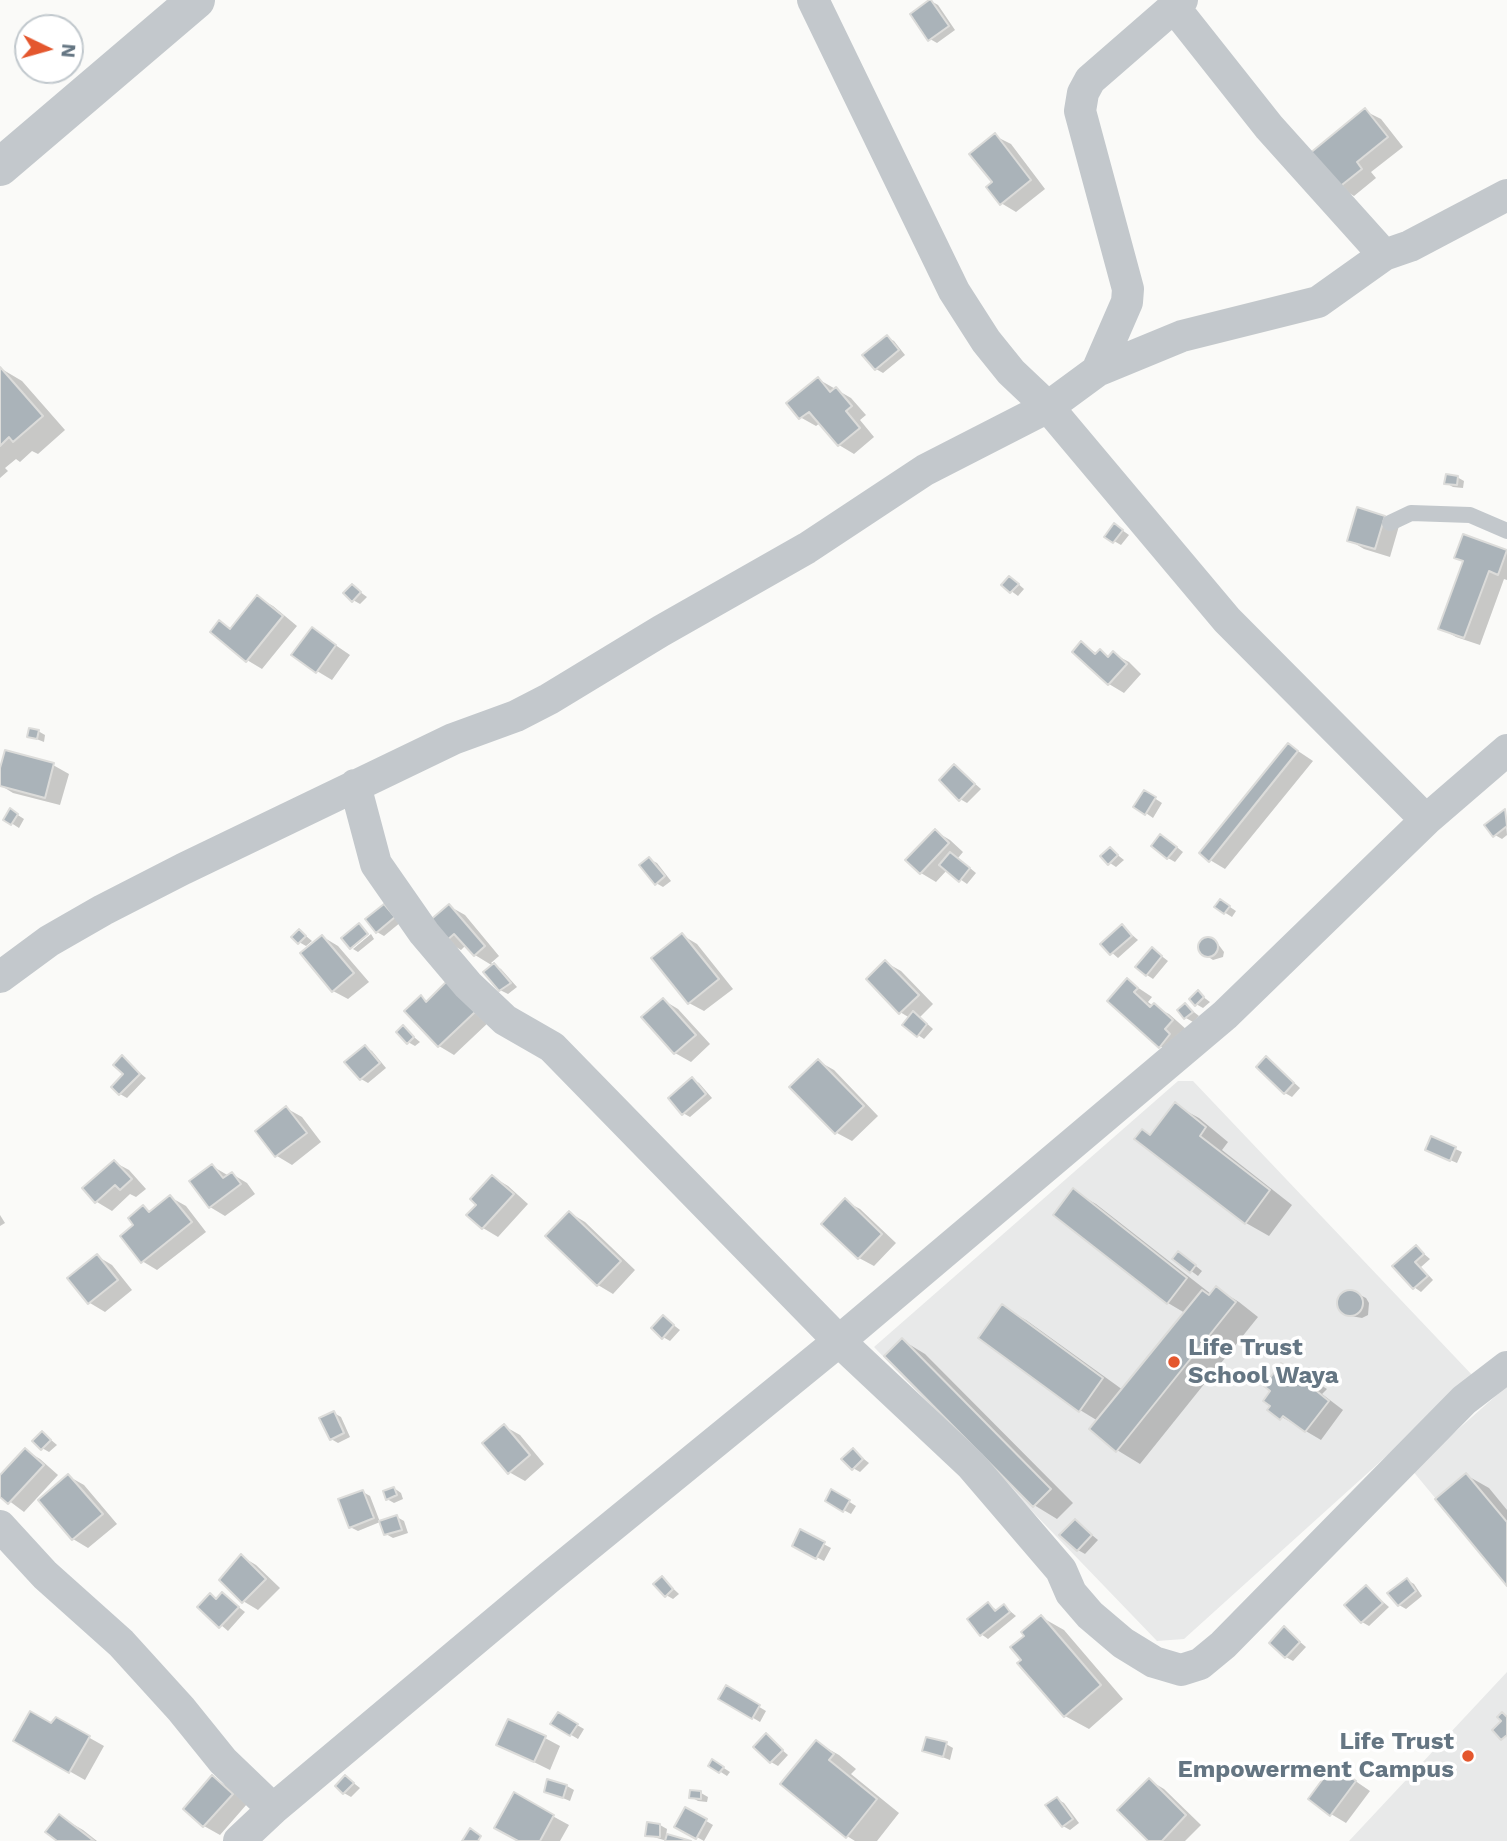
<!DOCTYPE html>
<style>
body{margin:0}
#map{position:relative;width:1507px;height:1841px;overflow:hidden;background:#fafaf8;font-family:"Work Sans",sans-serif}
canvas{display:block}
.north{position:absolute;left:14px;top:14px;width:70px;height:70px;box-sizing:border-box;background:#fff;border:2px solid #c1c8cd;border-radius:50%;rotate:95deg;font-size:19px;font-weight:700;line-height:28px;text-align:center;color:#657683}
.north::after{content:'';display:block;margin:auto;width:24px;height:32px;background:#e4572e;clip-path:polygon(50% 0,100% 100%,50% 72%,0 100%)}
</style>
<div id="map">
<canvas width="1507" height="1841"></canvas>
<div class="north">N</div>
</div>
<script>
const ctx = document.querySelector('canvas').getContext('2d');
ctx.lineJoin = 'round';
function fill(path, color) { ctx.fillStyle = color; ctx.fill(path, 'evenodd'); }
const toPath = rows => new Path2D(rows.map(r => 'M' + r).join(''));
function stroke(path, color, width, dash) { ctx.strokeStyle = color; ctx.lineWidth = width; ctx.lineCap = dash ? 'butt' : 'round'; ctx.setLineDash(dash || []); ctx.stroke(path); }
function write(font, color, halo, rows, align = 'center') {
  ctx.font = font + ' "Work Sans",sans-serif'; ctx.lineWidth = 7; ctx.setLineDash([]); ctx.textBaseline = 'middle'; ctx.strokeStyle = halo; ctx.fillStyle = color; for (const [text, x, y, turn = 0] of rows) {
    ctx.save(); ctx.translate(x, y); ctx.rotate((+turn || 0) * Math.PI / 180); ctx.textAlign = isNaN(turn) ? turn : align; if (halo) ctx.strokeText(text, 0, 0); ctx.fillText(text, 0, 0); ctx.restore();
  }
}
const built = toPath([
 [1178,1081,1193,1081,1474,1377,1184,1639,1157,1641,874,1347],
 [1507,1386,1507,1585,1412,1470],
 [1507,1672,1507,1841,1349,1841]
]);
const shadow = toPath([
 [931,1,938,5,955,30,937,43,930,39],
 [1365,111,1381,119,1403,147,1371,172,1376,178,1354,196,1339,187],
 [995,136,1011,144,1045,189,1016,212,1001,203,995,183],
 [887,337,894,341,905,355,883,373,876,369],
 [0,368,22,381,65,430,38,454,32,451,20,462,16,459,5,468,8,471,0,478],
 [818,379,851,398,866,415,860,420,874,437,854,454,839,445,820,423,816,426,800,417],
 [1457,477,1464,481,1463,488,1453,487,1446,483],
 [1384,517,1399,526,1390,557,1364,549,1349,540],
 [1122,530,1129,535,1121,545,1114,541],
 [1464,536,1507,552,1507,580,1504,579,1480,645,1456,637,1440,628,1465,562],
 [1016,582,1024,589,1018,596,1003,585],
 [352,586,367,597,360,604,353,600],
 [257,597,273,606,297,626,262,669,247,660,220,622,232,629],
 [312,629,350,655,332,680,317,671],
 [1082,644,1098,654,1100,651,1110,657,1114,654,1129,662,1141,674,1124,693,1109,684,1074,652],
 [38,731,45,735,44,742,29,736],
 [1289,745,1313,761,1225,869,1210,860],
 [53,765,69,774,60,805,13,793,0,785,0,775],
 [955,766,981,789,967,803,960,799],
 [1145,792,1162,803,1153,818,1136,806],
 [10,810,24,819,19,828,5,819],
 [1505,811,1507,835,1502,839,1495,835],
 [935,831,950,840,963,852,958,858,976,873,967,884,947,870,936,882,921,873],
 [1168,840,1183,852,1175,862,1168,858],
 [1110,849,1124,860,1116,867,1110,863],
 [649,859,657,863,671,881,663,887,656,883],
 [1227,905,1236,911,1232,917,1216,907],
 [384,906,391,910,401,922,384,936,377,932,368,919],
 [449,906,465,915,499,956,491,963,501,969,517,987,508,994,500,990,493,966,475,955,466,945,461,950,446,941],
 [1122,926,1138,940,1118,958,1102,944],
 [300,931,312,941,306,946,299,942],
 [371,934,374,939,358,952,353,949],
 [682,935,697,944,733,989,704,1011,689,1003],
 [323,937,338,946,369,982,348,999,333,991],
 [1205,939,1218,944,1224,952,1223,957,1213,960,1201,952,1200,948],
 [1159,954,1168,961,1153,979,1147,975],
 [885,962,901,971,933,1004,920,1017,933,1029,924,1039,918,1035,910,1018,900,1012],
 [1128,981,1152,997,1148,1002,1153,1006,1169,1014,1187,1030,1175,1055,1160,1046],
 [448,984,490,1021,454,1055,439,1046,421,997,429,1002],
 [1198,993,1210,1002,1203,1008,1196,1004],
 [663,1000,678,1009,710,1044,691,1062,675,1053],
 [1185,1005,1199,1016,1193,1022,1186,1018],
 [403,1028,420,1042,415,1046,408,1042],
 [365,1047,372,1051,386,1068,368,1083,361,1079],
 [122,1058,146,1078,127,1098,120,1094,125,1074],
 [1267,1058,1300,1088,1292,1097,1285,1093],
 [818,1061,834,1070,878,1116,852,1141,837,1133,792,1087],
 [692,1079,699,1083,712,1098,690,1117,683,1113],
 [1175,1105,1199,1118,1228,1142,1222,1150,1292,1205,1269,1236,1246,1223,1152,1136],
 [286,1108,302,1117,321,1142,292,1165,277,1156],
 [1432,1138,1462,1152,1457,1163,1434,1153],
 [114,1162,129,1170,146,1189,136,1197,130,1194,112,1211,97,1202,84,1188],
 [212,1166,229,1176,232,1174,247,1183,255,1194,225,1216,210,1207],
 [493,1177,508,1186,528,1204,498,1237,483,1228,469,1215,479,1205],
 [1073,1191,1096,1204,1211,1294,1216,1288,1239,1302,1258,1317,1140,1464,1117,1450,1098,1421,1080,1410,1002,1307,1026,1320,1123,1390,1185,1313,1168,1303,1055,1214],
 [170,1197,186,1206,206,1232,157,1270,142,1261,135,1225,143,1207,152,1212],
 [845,1201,860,1209,896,1243,874,1266,859,1258],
 [570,1213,585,1222,635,1270,613,1294,598,1285],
 [0,1215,5,1223,0,1226],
 [1416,1247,1430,1259,1421,1267,1433,1280,1421,1292,1414,1287,1395,1266],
 [97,1256,112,1265,132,1290,105,1312,90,1303],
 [1186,1258,1202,1271,1198,1276,1175,1259],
 [1352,1291,1366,1298,1369,1303,1368,1315,1362,1318,1351,1316,1340,1307,1341,1295],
 [663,1317,680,1330,670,1341,663,1337],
 [902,1340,925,1354,1073,1503,1057,1519,1034,1505],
 [1302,1373,1327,1389,1322,1394,1343,1410,1321,1440,1270,1410,1272,1391],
 [334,1413,341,1417,350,1437,338,1443,331,1439],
 [504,1426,520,1435,544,1464,525,1481,509,1472],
 [43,1433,57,1445,49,1452,42,1448],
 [25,1450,40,1459,58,1475,24,1512,0,1494,0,1478],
 [854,1451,869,1463,860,1472,853,1468],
 [1466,1475,1489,1488,1507,1510,1507,1583],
 [68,1476,84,1485,117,1524,88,1548,73,1539],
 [394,1488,401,1493,403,1499,394,1503,387,1499],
 [832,1491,856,1506,851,1514,827,1501],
 [363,1492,370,1496,380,1522,358,1531,350,1527],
 [397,1517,404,1521,408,1533,393,1538,386,1534],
 [1075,1521,1098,1540,1085,1554,1078,1550],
 [801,1532,831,1548,824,1561,794,1545],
 [241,1556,256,1565,280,1588,258,1610,243,1601],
 [662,1578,679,1594,673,1599,666,1595],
 [1407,1580,1414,1584,1422,1596,1406,1609,1399,1605],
 [1366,1587,1389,1607,1369,1626,1362,1622],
 [222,1594,245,1612,228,1631,200,1607,210,1595,218,1599],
 [988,1604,998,1611,1004,1606,1016,1616,988,1639,981,1634],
 [1041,1617,1064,1630,1123,1699,1089,1729,1065,1716,1023,1660,1026,1636],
 [1284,1628,1306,1647,1293,1661,1286,1657],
 [726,1687,766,1711,760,1722,720,1698],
 [558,1714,584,1729,578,1739,553,1724],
 [56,1719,104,1746,85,1780,16,1741,52,1726],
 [766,1736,788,1755,778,1766,771,1762],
 [545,1738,560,1746,550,1770,499,1745],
 [816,1742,839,1755,856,1769,851,1774,899,1813,877,1841,855,1841,847,1836],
 [946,1744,953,1748,950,1760,924,1750],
 [713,1761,730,1772,727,1776,710,1765],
 [1335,1767,1370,1791,1346,1823,1331,1814],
 [346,1777,360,1788,351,1797,344,1793],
 [212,1778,228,1786,247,1804,220,1835,204,1826,185,1809],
 [1149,1780,1164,1789,1201,1825,1185,1841,1150,1841],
 [567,1786,574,1790,570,1801,546,1791],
 [701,1793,708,1797,707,1802,698,1801,691,1797],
 [514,1795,569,1825,560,1841,521,1841],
 [1057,1799,1064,1803,1079,1823,1070,1830,1063,1826],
 [686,1809,713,1825,704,1841,677,1826],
 [59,1816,83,1830,97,1841,59,1841],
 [660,1825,667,1829,666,1836,684,1841,667,1841,647,1835]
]);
const building = toPath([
 [929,0,931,0,949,26,928,41,910,14,929,0],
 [1365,108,1388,137,1357,162,1362,169,1338,188,1309,154,1365,108],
 [995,133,1031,180,1000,205,986,187,992,182,969,154,995,133],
 [887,335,899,350,875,370,862,355,887,335],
 [0,367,43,416,13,442,9,437,0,446,0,367],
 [818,377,830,392,836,387,852,406,846,411,860,428,838,446,809,412,799,419,786,403,818,377],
 [1446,474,1458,476,1457,485,1444,484,1446,474],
 [1357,507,1385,516,1375,549,1347,541,1357,507],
 [1114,523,1123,530,1113,543,1104,537,1114,523],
 [1463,534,1507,550,1498,575,1489,571,1464,638,1438,629,1463,561,1454,558,1463,534],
 [1009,576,1019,584,1010,593,1001,585,1009,576],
 [352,584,361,592,352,602,343,593,352,584],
 [257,595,283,616,246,662,210,632,219,620,230,629,257,595],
 [312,627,336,645,316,673,291,655,312,627],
 [1081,641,1095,654,1100,649,1108,657,1113,651,1127,664,1108,685,1072,652,1081,641],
 [29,728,39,730,37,739,27,737,29,728],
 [1288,743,1298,751,1209,862,1199,853,1288,743],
 [5,750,54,763,45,798,0,786,0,768,5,750],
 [954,764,975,784,959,801,939,780,954,764],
 [1144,790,1156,797,1145,815,1133,807,1144,790],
 [10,808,18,814,11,825,3,820,10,808],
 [1505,809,1507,826,1493,837,1484,825,1505,809],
 [935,829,949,843,920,874,905,860,935,829],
 [1160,834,1177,847,1167,859,1151,846,1160,834],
 [1110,847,1118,855,1108,865,1100,856,1110,847],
 [950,852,970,868,959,882,939,865,950,852],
 [649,857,665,876,655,885,639,865,649,857],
 [1220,899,1230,906,1224,914,1214,907,1220,899],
 [384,904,395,917,376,933,365,919,384,904],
 [449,904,485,946,474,956,454,934,445,942,428,922,449,904],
 [359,923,368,934,350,949,341,938,359,923],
 [1122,924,1132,936,1110,955,1100,944,1122,924],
 [299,929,306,936,298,944,291,937,299,929],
 [682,933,719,979,688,1004,651,958,682,933],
 [322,935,354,973,332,992,300,953,322,935],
 '1198 947a10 10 0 1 1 20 0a10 10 0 1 1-20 0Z',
 [1152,947,1162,956,1146,976,1135,967,1152,947],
 [885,960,919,995,899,1014,866,979,885,960],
 [494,963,511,983,499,991,483,972,494,963],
 [1127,978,1138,988,1134,992,1150,1007,1154,1003,1173,1020,1165,1029,1170,1034,1159,1048,1107,1001,1127,978],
 [447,981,475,1012,438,1047,404,1011,421,995,426,1002,447,981],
 [1198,990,1204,997,1195,1006,1189,999,1198,990],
 [663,998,696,1035,674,1054,641,1017,663,998],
 [1185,1003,1193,1012,1184,1019,1177,1010,1185,1003],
 [913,1011,927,1024,917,1037,902,1025,913,1011],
 [403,1025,414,1037,407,1044,396,1032,403,1025],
 [365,1045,380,1063,360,1080,344,1062,365,1045],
 [122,1055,140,1074,119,1095,111,1087,123,1074,113,1065,122,1055],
 [1266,1056,1294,1083,1284,1094,1256,1067,1266,1056],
 [818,1059,864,1106,835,1134,789,1087,818,1059],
 [692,1077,706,1094,682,1115,668,1098,692,1077],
 [1175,1102,1206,1127,1200,1136,1270,1190,1245,1224,1134,1139,1142,1129,1150,1135,1175,1102],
 [286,1106,307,1133,275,1157,255,1131,286,1106],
 [1431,1136,1456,1147,1450,1161,1425,1150,1431,1136],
 [114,1160,132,1179,120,1190,115,1185,95,1203,82,1188,114,1160],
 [212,1164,223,1178,232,1172,241,1184,209,1208,189,1181,212,1164],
 [492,1175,514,1194,482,1229,466,1215,476,1205,470,1199,492,1175],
 [1073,1188,1187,1278,1167,1304,1053,1215,1073,1188],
 [170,1195,192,1222,141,1263,120,1236,133,1225,128,1218,143,1205,149,1212,170,1195],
 [845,1198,882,1234,858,1259,821,1224,845,1198],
 [569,1211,621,1261,597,1286,545,1236,569,1211],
 [1416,1245,1424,1254,1415,1262,1428,1276,1413,1289,1392,1266,1416,1245],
 [1178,1251,1196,1265,1190,1273,1172,1259,1178,1251],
 [97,1254,118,1280,88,1304,67,1278,97,1254],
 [1216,1286,1236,1302,1116,1452,1089,1429,1202,1290,1209,1295,1216,1286],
 '1337 1303a13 13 0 1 1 26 0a13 13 0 1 1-26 0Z',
 [1002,1304,1103,1378,1079,1412,978,1338,1002,1304],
 [663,1315,674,1325,662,1339,651,1328,663,1315],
 [902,1338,1051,1489,1033,1507,884,1356,902,1338],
 [1281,1363,1297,1375,1301,1370,1312,1379,1308,1384,1329,1401,1305,1432,1283,1416,1280,1420,1267,1410,1270,1406,1263,1401,1270,1391,1264,1386,1281,1363],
 [334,1411,344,1433,330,1440,319,1418,334,1411],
 [504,1424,530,1455,508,1474,482,1443,504,1424],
 [42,1431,51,1440,41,1450,32,1441,42,1431],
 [25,1448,44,1465,8,1504,0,1497,0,1475,25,1448],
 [853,1448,863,1459,852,1470,841,1459,853,1448],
 [1466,1473,1507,1522,1507,1586,1435,1499,1466,1473],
 [68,1474,103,1514,72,1540,38,1500,68,1474],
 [394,1487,397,1495,386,1500,383,1491,394,1487],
 [831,1489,850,1500,843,1512,825,1501,831,1489],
 [363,1490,374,1518,349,1528,338,1499,363,1490],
 [397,1515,402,1530,384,1535,379,1521,397,1515],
 [1075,1519,1092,1535,1077,1551,1059,1535,1075,1519],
 [800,1529,825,1542,816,1559,792,1546,800,1529],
 [241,1554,266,1579,242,1603,219,1580,241,1554],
 [662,1576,673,1589,665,1597,653,1584,662,1576],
 [1407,1578,1416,1591,1398,1606,1387,1593,1407,1578],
 [1366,1585,1383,1603,1361,1623,1344,1605,1366,1585],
 [222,1592,239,1607,219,1628,197,1607,210,1593,216,1599,222,1592],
 [988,1602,995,1611,1004,1604,1010,1612,980,1636,967,1619,988,1602],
 [1041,1615,1101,1685,1064,1717,1017,1663,1021,1660,1010,1647,1024,1636,1021,1632,1041,1615],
 [1284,1626,1300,1642,1285,1658,1269,1643,1284,1626],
 [726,1685,760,1705,752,1719,718,1699,726,1685],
 [30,1711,51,1723,56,1717,90,1736,69,1773,13,1741,30,1711],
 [558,1712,578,1724,570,1736,550,1724,558,1712],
 [1502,1712,1507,1717,1507,1735,1501,1740,1492,1730,1501,1721,1497,1717,1502,1712],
 [508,1719,546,1736,534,1762,496,1745,508,1719],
 [766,1733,783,1750,770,1763,753,1747,766,1733],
 [926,1737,947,1742,943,1757,922,1751,926,1737],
 [816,1740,834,1754,829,1760,877,1799,846,1838,780,1784,816,1740],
 [712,1759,724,1767,719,1773,708,1766,712,1759],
 [1334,1764,1356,1781,1330,1816,1308,1799,1334,1764],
 [212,1775,233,1794,203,1827,183,1809,212,1775],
 [345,1775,354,1783,343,1794,335,1786,345,1775],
 [1149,1778,1186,1815,1162,1841,1148,1841,1117,1810,1149,1778],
 [547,1779,567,1785,563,1798,544,1792,547,1779],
 [690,1790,701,1791,701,1799,689,1798,690,1790],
 [514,1792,554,1815,540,1841,518,1841,494,1828,514,1792],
 [1057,1797,1073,1819,1062,1827,1045,1805,1057,1797],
 [685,1807,707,1819,696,1839,674,1827,685,1807],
 [59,1814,94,1841,57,1841,45,1832,59,1814],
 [647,1822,660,1824,660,1837,645,1836,647,1822],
 [470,1828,481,1836,478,1841,462,1841,470,1828],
 [667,1834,691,1841,665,1841,667,1834]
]);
const service = toPath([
 [1390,523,1411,513,1470,515,1507,531]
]);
const minor = toPath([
 [813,0,954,291,986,341,1011,372,1048,407,1227,620,1426,820,1507,750],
 [1174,7,1269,127,1384,255],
 [1097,371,1127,302,1128,289,1080,111,1083,93,1090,80,1182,0],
 [355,785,376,864,424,933,468,985,505,1020,552,1047,839,1341,971,1465,1061,1570,1071,1593,1090,1615,1123,1643,1154,1662,1181,1670,1200,1664,1223,1645,1464,1400,1507,1367],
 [0,977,49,941,103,910,183,869,453,739,516,716,549,699,661,631,807,548,925,470,1048,407,1097,371,1182,336,1318,302,1384,255,1410,246,1507,195],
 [0,1526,45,1575,121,1643,181,1709,223,1761,273,1809],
 [239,1841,273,1809,551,1576,839,1341,1225,1015,1426,820]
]);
const tertiary = toPath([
 [0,167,196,0]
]);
const markers = [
 [1174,1362,7,"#e4572e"],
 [1468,1756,7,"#e4572e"]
];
const poiNames = [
 ["Life Trust",1188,1348],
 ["School Waya",1188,1376],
 ["Life Trust",1454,1742,"right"],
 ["Empowerment Campus",1454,1770,"right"]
];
fill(built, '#e8e9e9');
fill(shadow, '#0003');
fill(building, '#aab3b9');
stroke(building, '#dcdcda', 2);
stroke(service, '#c3c8cc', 16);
stroke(minor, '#c3c8cc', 32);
stroke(tertiary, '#c3c8cc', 38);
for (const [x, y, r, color] of markers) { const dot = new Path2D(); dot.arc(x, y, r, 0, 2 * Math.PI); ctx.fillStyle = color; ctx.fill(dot); stroke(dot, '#fff', 2.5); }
write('bold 24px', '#657683', '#fff', poiNames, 'left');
</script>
